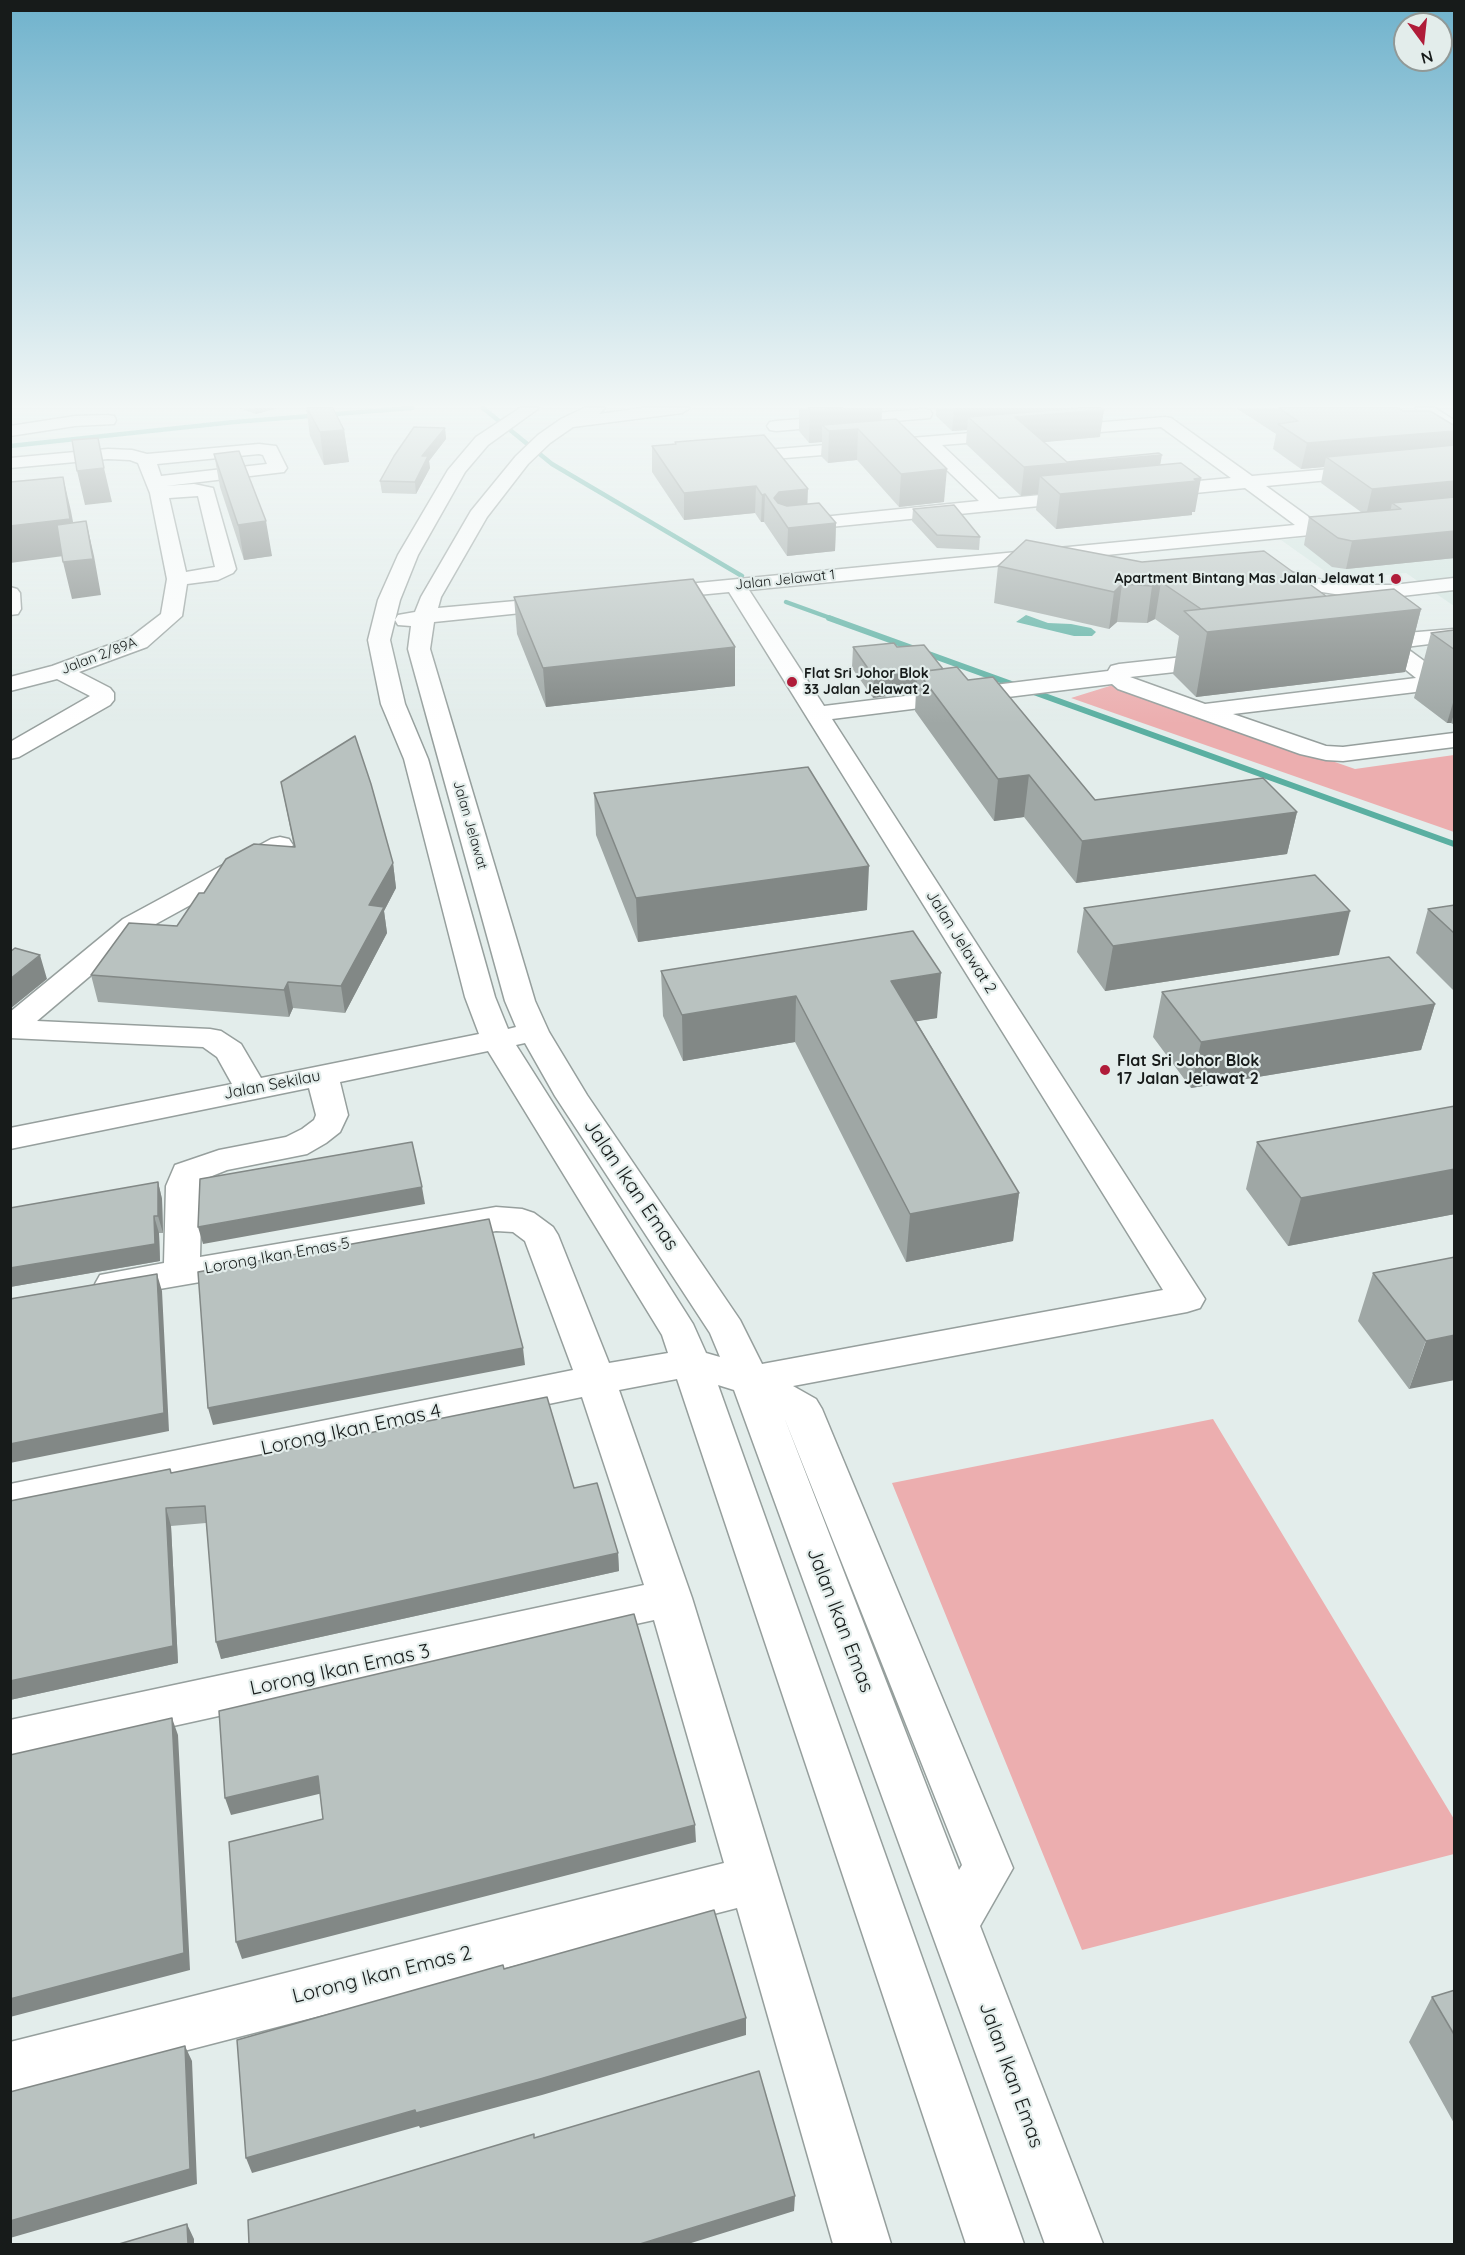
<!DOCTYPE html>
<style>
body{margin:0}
#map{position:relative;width:1465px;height:2255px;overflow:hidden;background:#e3edeb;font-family:Quicksand,sans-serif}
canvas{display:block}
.frame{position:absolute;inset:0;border:12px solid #171b1a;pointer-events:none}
.north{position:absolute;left:1393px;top:12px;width:60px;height:60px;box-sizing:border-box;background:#e3edeb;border:2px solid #919997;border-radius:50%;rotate:165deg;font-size:16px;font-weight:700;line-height:24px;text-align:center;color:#171b1a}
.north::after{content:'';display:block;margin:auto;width:21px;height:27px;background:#b01c39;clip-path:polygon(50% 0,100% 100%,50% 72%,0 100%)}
</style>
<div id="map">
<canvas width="1465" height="2255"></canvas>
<div class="frame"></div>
<div class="north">N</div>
</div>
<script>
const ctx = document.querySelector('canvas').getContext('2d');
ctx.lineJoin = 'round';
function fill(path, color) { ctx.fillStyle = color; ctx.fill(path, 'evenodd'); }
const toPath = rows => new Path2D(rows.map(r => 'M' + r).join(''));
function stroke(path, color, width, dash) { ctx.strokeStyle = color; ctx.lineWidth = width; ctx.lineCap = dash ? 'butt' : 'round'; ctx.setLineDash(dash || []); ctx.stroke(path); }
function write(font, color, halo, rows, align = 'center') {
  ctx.font = font + ' Quicksand,sans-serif'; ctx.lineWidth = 4.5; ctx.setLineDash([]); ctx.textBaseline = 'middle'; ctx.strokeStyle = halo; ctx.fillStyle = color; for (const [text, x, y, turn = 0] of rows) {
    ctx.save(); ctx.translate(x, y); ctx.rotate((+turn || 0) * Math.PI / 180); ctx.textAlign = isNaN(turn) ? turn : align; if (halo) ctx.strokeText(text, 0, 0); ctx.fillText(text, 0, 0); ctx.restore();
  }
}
const built = toPath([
 [1454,522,1454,606,1406,573,1347,579,1333,577,1281,540]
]);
const green = toPath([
 [1113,685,1355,769,1454,755,1454,832,1071,698],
 [1213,1419,1454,1819,1454,1854,1082,1950,892,1483]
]);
const water = toPath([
 [1026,615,1048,623,1071,624,1091,628,1096,632,1092,636,1074,636,1016,622]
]);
const streamFar1 = toPath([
 [483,408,552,464,742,576],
 [10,446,234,422,412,408],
 [786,602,833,619]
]);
const stream = toPath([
 [829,618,1454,844]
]);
const minor = toPath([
 [520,408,539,408,488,445,465,472,418,555,400,600,390,640,405,704,428,759,495,997,508,1029,516,1027,505,1001,408,649,411,626,398,625,395,620,398,615,415,612,421,597,471,511,516,456,538,435,561,419,584,408,605,408,599,414,642,408,690,408,682,413,573,427,550,443,528,464,487,517,441,597,438,608,560,597,567,599,571,603,567,607,560,609,434,622,430,649,535,1001,549,1032,587,1095,740,1320,762,1364,1163,1290,729,592,656,599,649,597,646,593,649,589,656,587,1295,525,1245,488,1155,497,1148,495,1146,491,1148,487,1155,485,1231,478,1161,427,942,445,999,499,1082,491,1089,493,1091,497,1089,501,790,531,783,529,780,525,783,521,979,501,923,447,735,462,729,461,726,457,729,453,1165,417,1171,418,1252,476,1454,458,1454,468,1266,486,1317,523,1351,519,1358,521,1361,525,1358,529,1351,531,749,590,824,706,1108,671,1111,666,1119,664,1220,653,1228,655,1231,660,1228,665,1220,667,1130,677,1205,704,1416,678,1380,649,1362,648,1359,643,1362,638,1370,636,1454,629,1454,641,1405,647,1446,677,1454,686,1453,694,1445,696,1432,690,1233,714,1326,746,1343,747,1454,733,1454,747,1343,761,1326,760,1300,754,1118,689,1112,684,832,719,1205,1299,1200,1308,1187,1312,793,1386,816,1399,822,1409,1013,1868,980,1926,1103,2244,1045,2244,734,1390,718,1385,1024,2244,966,2244,677,1379,619,1390,692,1598,891,2244,833,2244,737,1908,10,2096,10,2042,724,1863,654,1620,10,1762,10,1720,644,1585,582,1397,10,1516,10,1484,573,1370,525,1241,513,1232,496,1231,113,1297,100,1293,95,1284,100,1275,164,1263,166,1186,175,1165,219,1150,286,1137,302,1129,314,1120,316,1115,309,1088,10,1149,10,1128,232,1084,217,1057,203,1047,10,1038,10,1012,123,919,271,839,280,837,289,839,293,845,289,851,143,931,37,1021,210,1029,221,1031,241,1044,261,1078,479,1034,465,997,404,759,381,704,368,640,378,600,398,555,448,470,476,437,520,408],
 [525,1043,555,1096,710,1333,720,1357,706,1353,693,1324,516,1045,525,1043],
 [488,1051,662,1335,668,1353,609,1363,558,1235,553,1227,534,1213,522,1209,496,1207,200,1257,202,1180,227,1170,307,1154,326,1143,340,1132,348,1115,340,1082,488,1051],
 [784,1417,962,1865,959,1870,784,1417],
 [1415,408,1435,408,1454,420,1454,432,1448,431,1415,408],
 [924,409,930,410,932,414,930,418,776,431,770,430,767,426,770,422,776,421,924,409],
 [108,415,114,416,116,420,114,424,75,426,10,436,10,426,75,416,108,415],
 [259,444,276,446,287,468,284,472,166,486,194,484,213,488,236,569,233,573,218,580,187,584,182,616,147,647,79,672,110,688,114,693,114,700,110,705,19,757,10,759,10,742,90,696,57,679,10,691,10,677,52,666,131,637,161,614,167,579,150,493,138,463,130,460,108,459,10,468,10,458,108,449,132,450,147,454,259,444],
 [259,454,263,455,267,464,161,476,157,464,259,454],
 [198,496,215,567,186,572,169,498,198,496],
 [1267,565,1312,578,1354,585,1393,585,1454,578,1454,590,1393,597,1354,597,1309,590,1260,575,1257,571,1260,567,1267,565],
 [10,587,17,589,20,593,21,609,18,614,10,615,10,587]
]);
const wall = toPath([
 [238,408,278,408,256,414],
 [306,408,333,408,344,430,349,462,324,465,310,436],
 [799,408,882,408,881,420,944,502,899,507,857,460,828,463,821,456,822,442,809,443,799,431],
 [936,408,1101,408,1100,437,1044,442,1067,462,1160,465,1195,512,1192,512,1192,515,1056,529,1036,510,1038,494,1021,496,966,444,967,430,952,431,936,416],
 [1236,408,1398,408,1455,558,1346,569,1332,567,1304,545,1309,517,1361,512,1321,483,1324,467,1301,469,1273,449,1276,434],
 [445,428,446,439,429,461,430,468,416,494,382,493,380,481],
 [675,442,808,504,836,523,835,551,787,556,764,522,761,522,755,513,684,520,652,472,652,446,675,444],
 [214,454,272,556,244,560,220,487],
 [913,509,980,537,979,550,937,548,912,521],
 [998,566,1326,596,1421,609,1405,672,1196,697,1173,674,1179,636,1155,619,1147,623,1117,622,1109,629,994,603],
 [514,597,735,686,546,707,517,634],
 [1455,630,1455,725,1451,723,1447,723,1414,698,1431,633],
 [853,647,897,647,968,680,1095,800,1297,812,1287,854,1076,883,1024,817,994,821,915,711,916,692,873,698,852,668],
 [281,782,393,863,396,888,384,911,387,933,345,1013,293,1008,289,1017,98,1002,91,975,177,926,204,893,294,847],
 [594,793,867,910,638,942,596,835],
 [1455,905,1455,992,1416,953,1428,909],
 [1084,908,1339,955,1105,991,1077,952],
 [661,971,937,1018,916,1021,1019,1193,1013,1241,906,1262,795,1042,683,1061,663,1016],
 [1162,992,1435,1004,1421,1050,1191,1088,1153,1037],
 [1455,1106,1455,1214,1288,1246,1246,1189,1257,1142],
 [158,1182,162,1199,163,1233,159,1233,160,1261,10,1287],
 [1455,1257,1409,1389,1358,1321,1373,1273],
 [170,1469,171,1473,574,1488,618,1553,619,1571,221,1659,206,1523,171,1526,178,1663,10,1700],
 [1455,1990,1455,2125,1409,2042,1432,1997]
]);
const shadedWall = toPath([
 [255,408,278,408,256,414],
 [843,408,882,408,881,437,858,429,857,460,828,463,829,431,822,425,822,442,809,443,810,411],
 [954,408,1081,408,1104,410,1100,437,1013,445,968,417,967,430,952,431],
 [445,428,446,439,429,461,430,468,416,494,415,482,422,456],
 [344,430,349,462,324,465,320,432],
 [1455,431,1455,456,1326,457,1324,467,1301,469,1307,443],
 [1162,455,1157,483,1040,476,1038,494,1021,496,1024,467],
 [104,468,112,502,85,505,77,471],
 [947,469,944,502,899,507,901,474],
 [63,477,71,511,79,554,10,563,10,526],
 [1201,478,1195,512,1192,512,1192,515,1056,529,1060,494],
 [1455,481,1455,504,1401,509,1392,503,1390,513,1366,516,1372,489],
 [756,486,755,513,684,520,684,493],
 [808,489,807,516,781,518,774,498,779,492],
 [765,494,764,522,761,522,762,495],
 [86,521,94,556,101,595,72,599,63,562],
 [266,521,272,556,244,560,238,525],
 [836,523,835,551,787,556,788,528],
 [1455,531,1455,558,1346,569,1352,541],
 [1161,582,1155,619,1147,623,1152,586],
 [1122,584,1117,622,1109,629,1114,592],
 [1421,609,1405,672,1196,697,1210,615],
 [735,647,735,686,546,707,543,668],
 [918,672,916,692,873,698,874,677],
 [1455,696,1455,711,1451,723,1447,723],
 [1029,775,1024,817,994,821,998,779],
 [1297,812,1287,854,1076,883,1082,841],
 [393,863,396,888,384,911,387,933,345,1013,341,986,369,905],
 [869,866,867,910,638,942,636,898],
 [1350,911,1339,955,1105,991,1113,946],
 [40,955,47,979,10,1009,10,979],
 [941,973,937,1018,888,1026,891,981],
 [288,982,293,1008,289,1017,284,990],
 [796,996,795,1042,683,1061,682,1015],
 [1435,1004,1421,1050,1191,1088,1201,1042],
 [1455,1169,1455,1214,1288,1246,1301,1198],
 [158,1182,162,1199,163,1233,158,1216],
 [422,1187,425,1204,203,1244,198,1227],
 [1019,1193,1013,1241,906,1262,910,1214],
 [154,1216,159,1233,160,1261,10,1287,10,1268],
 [157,1274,162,1291,169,1431,10,1463,10,1444],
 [1455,1335,1455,1380,1409,1389,1426,1341],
 [523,1348,525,1365,213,1425,208,1408],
 [166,1508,171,1526,178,1663,10,1700,10,1681],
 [618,1553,619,1571,221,1659,216,1642],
 [172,1718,178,1735,190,1970,10,2017,10,1999],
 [318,1776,323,1793,231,1815,225,1798],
 [695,1825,696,1842,242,1959,236,1942],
 [746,2018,746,2035,542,2095,420,2128,419,2126,252,2173,246,2158,415,2110],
 [185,2046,192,2061,197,2184,10,2238,10,2221],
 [795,2196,794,2211,688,2244,640,2244],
 [187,2224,194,2239,194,2244,188,2244]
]);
const building = toPath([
 [307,408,333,408,344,430,320,432,307,408],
 [808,408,843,408,810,411,808,408],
 [1079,408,1101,408,1104,410,1015,417,1067,462,1159,453,1162,455,1024,467,968,417,1079,408],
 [1279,408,1398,408,1403,411,1430,411,1455,426,1455,431,1307,443,1278,424,1298,421,1279,408],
 [896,419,947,469,901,474,858,429,829,431,822,425,896,419],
 [414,427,445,428,422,456,428,456,415,482,380,481,394,456,414,427],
 [764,435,808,489,779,492,774,498,778,503,787,506,819,503,836,523,788,528,765,494,762,495,756,486,684,493,652,446,676,444,675,442,764,435],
 [98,438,104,468,77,471,72,440,98,438],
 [1455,445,1455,481,1372,489,1326,457,1455,445],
 [239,451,266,521,238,525,214,454,239,451],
 [1181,463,1201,478,1194,479,1197,481,1060,494,1040,476,1181,463],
 [63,477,70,519,10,526,10,482,63,477],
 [1455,497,1455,531,1352,541,1338,538,1309,517,1401,509,1392,503,1455,497],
 [954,505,980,537,937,535,913,509,954,505],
 [86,521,93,559,63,562,57,525,86,521],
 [1026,540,1142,562,1264,551,1326,596,1201,609,1161,582,1152,586,1122,584,1114,592,998,566,1026,540],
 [693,579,735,647,543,668,514,597,693,579],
 [1394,589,1421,609,1207,632,1184,611,1394,589],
 [1454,630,1455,650,1431,633,1454,630],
 [894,643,897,647,924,645,943,669,874,677,853,647,894,643],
 [957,667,968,680,993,677,1095,800,1263,778,1297,812,1082,841,1029,775,998,779,918,672,957,667],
 [355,736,371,784,393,863,369,905,384,907,341,986,288,982,284,990,91,975,129,923,177,926,199,893,204,893,226,859,254,844,295,847,281,782,355,736],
 [808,767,869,866,636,898,594,793,808,767],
 [1315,875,1350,911,1113,946,1084,908,1315,875],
 [1455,905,1455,934,1428,909,1455,905],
 [913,931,941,973,891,981,1019,1193,910,1214,796,996,682,1015,661,971,913,931],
 [15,948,40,955,10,979,10,952,15,948],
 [1389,957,1435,1004,1201,1042,1162,992,1389,957],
 [1455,1106,1455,1169,1301,1198,1257,1142,1455,1106],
 [412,1142,422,1187,198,1227,200,1179,412,1142],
 [158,1182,158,1216,154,1216,155,1244,10,1268,10,1208,158,1182],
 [489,1219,523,1348,208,1408,198,1272,489,1219],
 [1455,1257,1455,1335,1426,1341,1373,1273,1455,1257],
 [157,1274,164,1413,10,1444,10,1299,157,1274],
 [547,1397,574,1488,597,1483,618,1553,216,1642,205,1506,166,1508,173,1646,10,1681,10,1501,170,1469,171,1473,547,1397],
 [634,1614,695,1825,236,1942,229,1842,323,1819,318,1776,225,1798,219,1711,634,1614],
 [172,1718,184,1953,10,1999,10,1755,172,1718],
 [714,1910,746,2018,540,2079,416,2113,415,2110,246,2158,237,2040,503,1965,504,1969,714,1910],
 [1455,1990,1455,2036,1432,1997,1455,1990],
 [185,2046,190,2169,10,2221,10,2092,185,2046],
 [759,2071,795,2196,640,2244,249,2244,248,2220,534,2134,534,2138,759,2071],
 [187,2224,188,2244,119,2244,187,2224]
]);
const markers = [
 [1396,579,6,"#b01c39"],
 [792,682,6,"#b01c39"],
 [1105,1070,6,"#b01c39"]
];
const farPoinames = [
 ["Apartment Bintang Mas Jalan Jelawat 1",1384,579],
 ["Flat Sri Johor Blok",804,674,"left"],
 ["33 Jalan Jelawat 2",804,690,"left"]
];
const farStreetnames = [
 ["Jalan Jelawat 1",785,580,-6],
 ["Jalan 2/89A",99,656,-21],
 ["Jalan Jelawat",470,825,74]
];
const streetNames = [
 ["Jalan Jelawat 2",961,942,58],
 ["Jalan Sekilau",272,1085,-11],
 ["Lorong Ikan Emas 5",277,1256,-10]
];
const poiNames = [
 ["Flat Sri Johor Blok",1117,1061],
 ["17 Jalan Jelawat 2",1117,1079]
];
const nearStreetnames = [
 ["Jalan Ikan Emas",631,1185,56],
 ["Lorong Ikan Emas 4",351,1430,-12],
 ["Jalan Ikan Emas",840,1620,69],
 ["Lorong Ikan Emas 3",340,1670,-12],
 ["Lorong Ikan Emas 2",382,1975,-14],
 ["Jalan Ikan Emas",1011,2075,70]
];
fill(built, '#d1e4df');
fill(green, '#ecaeaf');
fill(water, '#5aafa1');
stroke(streamFar1, '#5aafa1', 4.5);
stroke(stream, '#5aafa1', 6);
stroke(minor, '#969f9d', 3);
fill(minor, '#fff');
fill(wall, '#9fa7a5');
fill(shadedWall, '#828886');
fill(building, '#b9c2c0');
stroke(building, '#828886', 1.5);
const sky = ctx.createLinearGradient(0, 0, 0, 724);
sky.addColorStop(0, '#6fb2cc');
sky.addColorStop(0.56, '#f2f7f6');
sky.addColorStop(1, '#f2f7f600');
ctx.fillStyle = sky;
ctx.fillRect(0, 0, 1465, 724);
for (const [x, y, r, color] of markers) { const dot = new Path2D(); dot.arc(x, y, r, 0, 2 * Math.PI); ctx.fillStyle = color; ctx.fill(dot); stroke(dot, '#e3edeb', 2); }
write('bold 14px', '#171b1a', '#e3edeb', farPoinames, 'right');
write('14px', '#171b1a', '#e3edeb', farStreetnames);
write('16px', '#171b1a', '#e3edeb', streetNames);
write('bold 16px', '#171b1a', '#e3edeb', poiNames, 'left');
write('20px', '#171b1a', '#e3edeb', nearStreetnames);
</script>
